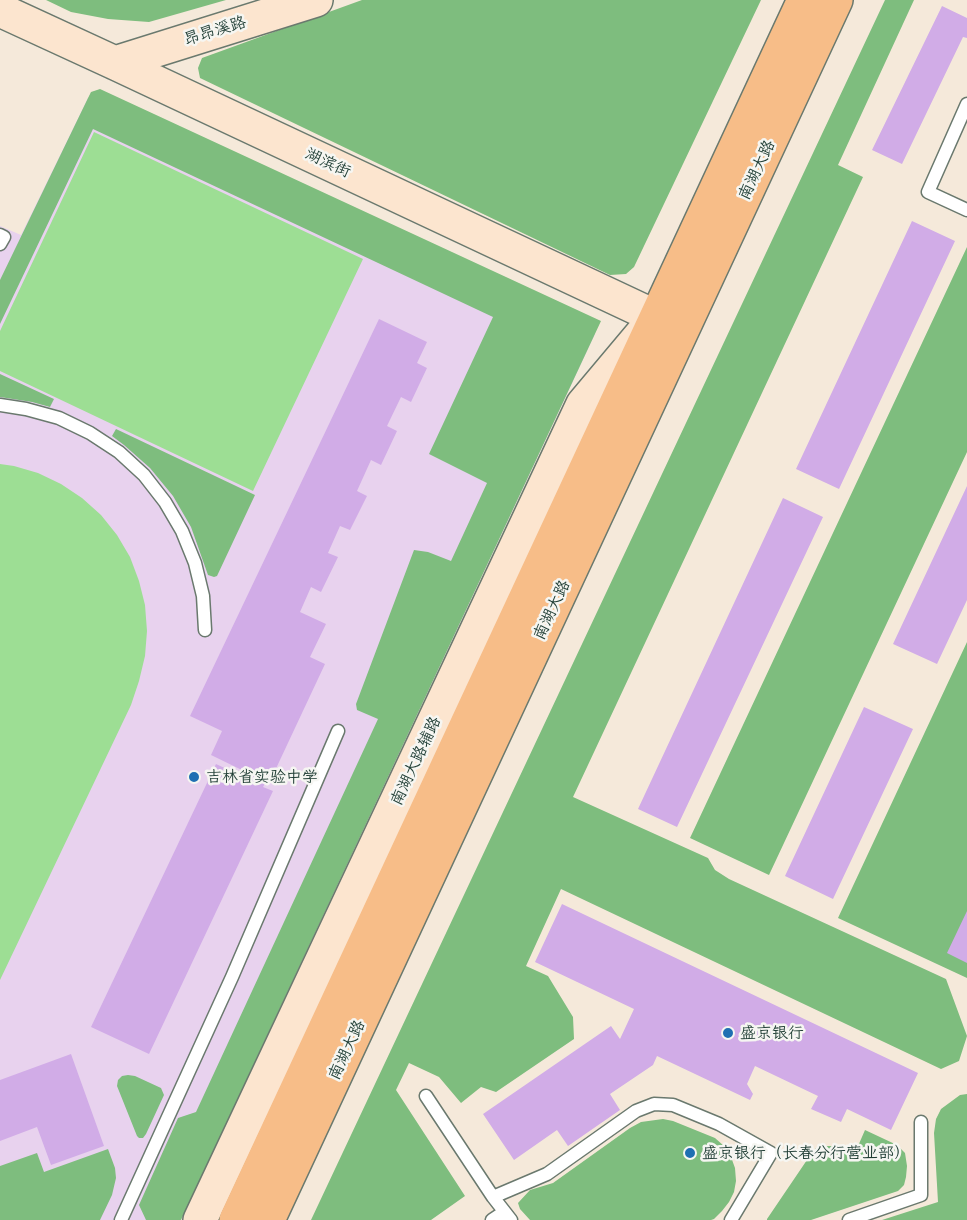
<!DOCTYPE html>
<meta charset="utf-8">
<style>
body{margin:0}
canvas{display:block;background:#f5e9da}
</style>
<canvas width="967" height="1220"></canvas>
<script>
const ctx = document.querySelector('canvas').getContext('2d');
ctx.lineJoin = 'round';
function fill(path, color) { ctx.fillStyle = color; ctx.fill(path, 'evenodd'); }
const toPath = rows => new Path2D(rows.map(r => 'M' + r).join(''));
function stroke(path, color, width, dash) { ctx.strokeStyle = color; ctx.lineWidth = width; ctx.lineCap = dash ? 'butt' : 'round'; ctx.setLineDash(dash || []); ctx.stroke(path); }
function write(font, color, halo, rows, align = 'center') {
  ctx.font = font + ' Delius,"LXGW WenKai TC",sans-serif'; ctx.lineWidth = 5; ctx.setLineDash([]); ctx.textBaseline = 'middle'; ctx.strokeStyle = halo; ctx.fillStyle = color; for (const [text, x, y, turn = 0] of rows) {
    ctx.save(); ctx.translate(x, y); ctx.rotate((+turn || 0) * Math.PI / 180); ctx.textAlign = isNaN(turn) ? turn : align; if (halo) ctx.strokeText(text, 0, 0); ctx.fillText(text, 0, 0); ctx.restore();
  }
}
const built = toPath([
 [88,98,595,334,181,1220,0,1220,0,226,21,235]
]);
const green = toPath([
 [94,132,363,259,253,491,0,371,0,331],
 [0,464,14,466,38,473,61,484,82,498,101,515,117,535,130,557,139,581,145,605,147,631,145,656,139,681,131,705,0,980]
]);
const forest = toPath([
 [46,0,226,0,149,22,108,19,71,12],
 [362,0,761,0,634,267,626,274,610,275,200,78,198,68,202,58],
 [885,0,914,0,838,165,863,177,573,797,708,858,715,870,729,879,946,979,967,1036,959,1061,941,1069,561,889,526,966,548,976,573,1017,574,1039,496,1092,481,1087,461,1103,439,1077,409,1063,396,1090,465,1196,431,1220,311,1220],
 [100,89,601,321,181,1220,146,1220,139,1205,178,1118,196,1112,378,719,357,710,356,704,414,550,428,552,451,561,487,483,429,454,493,317,93,129,0,324,0,280,88,98,91,92],
 [967,247,967,452,769,875,690,838],
 [0,374,54,399,50,407,32,402,0,397],
 [116,429,255,495,217,576,214,577,208,575,191,527,173,496,150,468,124,445,112,436],
 [967,642,967,978,838,918],
 [128,1075,135,1076,161,1088,164,1095,146,1134,143,1138,139,1138,137,1136,117,1086,118,1080,122,1076],
 [967,1094,967,1220,882,1220,938,1202,934,1133,936,1119,941,1109,960,1095],
 [663,1119,673,1121,715,1138,724,1146,731,1157,735,1168,736,1181,734,1192,729,1202,722,1211,714,1219,711,1220,530,1220,520,1209,518,1203,530,1190,553,1183,630,1128,641,1122],
 [865,1130,897,1145,905,1153,907,1166,906,1177,904,1185,898,1191,811,1220,767,1220,767,1219,809,1157,816,1148,824,1146,834,1146,855,1153],
 [108,1149,115,1168,116,1178,112,1195,100,1220,0,1220,0,1166,37,1153,44,1172]
]);
const building = toPath([
 [942,6,967,18,967,38,963,37,902,164,872,150],
 [912,221,955,241,839,489,796,469],
 [379,319,427,342,417,363,427,368,411,402,401,397,387,426,397,431,381,465,371,460,357,491,367,496,350,530,340,526,328,553,338,557,321,592,311,587,300,612,326,624,310,657,325,664,272,777,269,776,263,787,273,791,149,1054,91,1027,216,764,248,779,250,774,211,755,222,731,190,716],
 [967,486,967,600,937,664,893,644],
 [783,498,823,517,677,827,638,809],
 [864,707,913,729,833,899,785,876],
 [562,904,918,1073,891,1130,847,1109,841,1122,811,1109,818,1096,755,1066,747,1084,753,1094,750,1100,657,1056,653,1065,610,1094,620,1110,568,1146,557,1130,514,1160,483,1114,611,1026,620,1039,634,1009,535,962],
 [967,911,967,963,947,953],
 [71,1054,104,1146,51,1165,37,1127,0,1141,0,1080]
]);
const lane = toPath([
 [967,104,928,192,967,210],
 [0,235,4,237,0,244],
 [0,405,26,409,59,418,90,433,119,452,144,475,165,502,182,531,195,563,203,596,205,630],
 [426,1096,493,1197,511,1220],
 [493,1197,547,1174,636,1111,654,1104,673,1105,719,1124,771,1153,731,1220],
 [121,1220,232,977,338,731],
 [492,1220,504,1212],
 [849,1220,921,1195,921,1122]
]);
const secondary = toPath([
 [0,10,115,63,656,317,583,404,200,1220],
 [115,63,316,0]
]);
const primary = toPath([
 [236,1220,804,0],
 [268,1220,836,0]
]);
const markers = [
 [194,777,6,"#1f6fb2"],
 [728,1033,6,"#1f6fb2"],
 [690,1153,6,"#1f6fb2"]
];
const streetNames = [
 ["昂昂溪路",215,31,-17],
 ["湖滨街",328,163,25],
 ["南湖大路",757,170,-65],
 ["南湖大路",552,610,-65],
 ["南湖大路辅路",416,761,-65],
 ["南湖大路",347,1050,-65]
];
const poiNames = [
 ["吉林省实验中学",206,777],
 ["盛京银行",740,1033],
 ["盛京银行（长春分行营业部）",702,1153]
];
fill(built, '#e8d2ee');
fill(green, '#9dde94');
fill(forest, '#7ebd7e');
fill(building, '#d1ace7');
stroke(lane, '#6a796e', 15);
stroke(secondary, '#6a796e', 36);
stroke(primary, '#6a796e', 36);
stroke(lane, '#fff', 12);
stroke(secondary, '#fce5cf', 33);
stroke(primary, '#f7bd88', 33);
for (const [x, y, r, color] of markers) { const dot = new Path2D(); dot.arc(x, y, r, 0, 2 * Math.PI); ctx.fillStyle = color; ctx.fill(dot); stroke(dot, '#f6f6f2', 2); }
write('16px', '#1f3d34', '#f6f6f2', streetNames);
write('16px', '#1f3d34', '#f6f6f2', poiNames, 'left');
</script>
